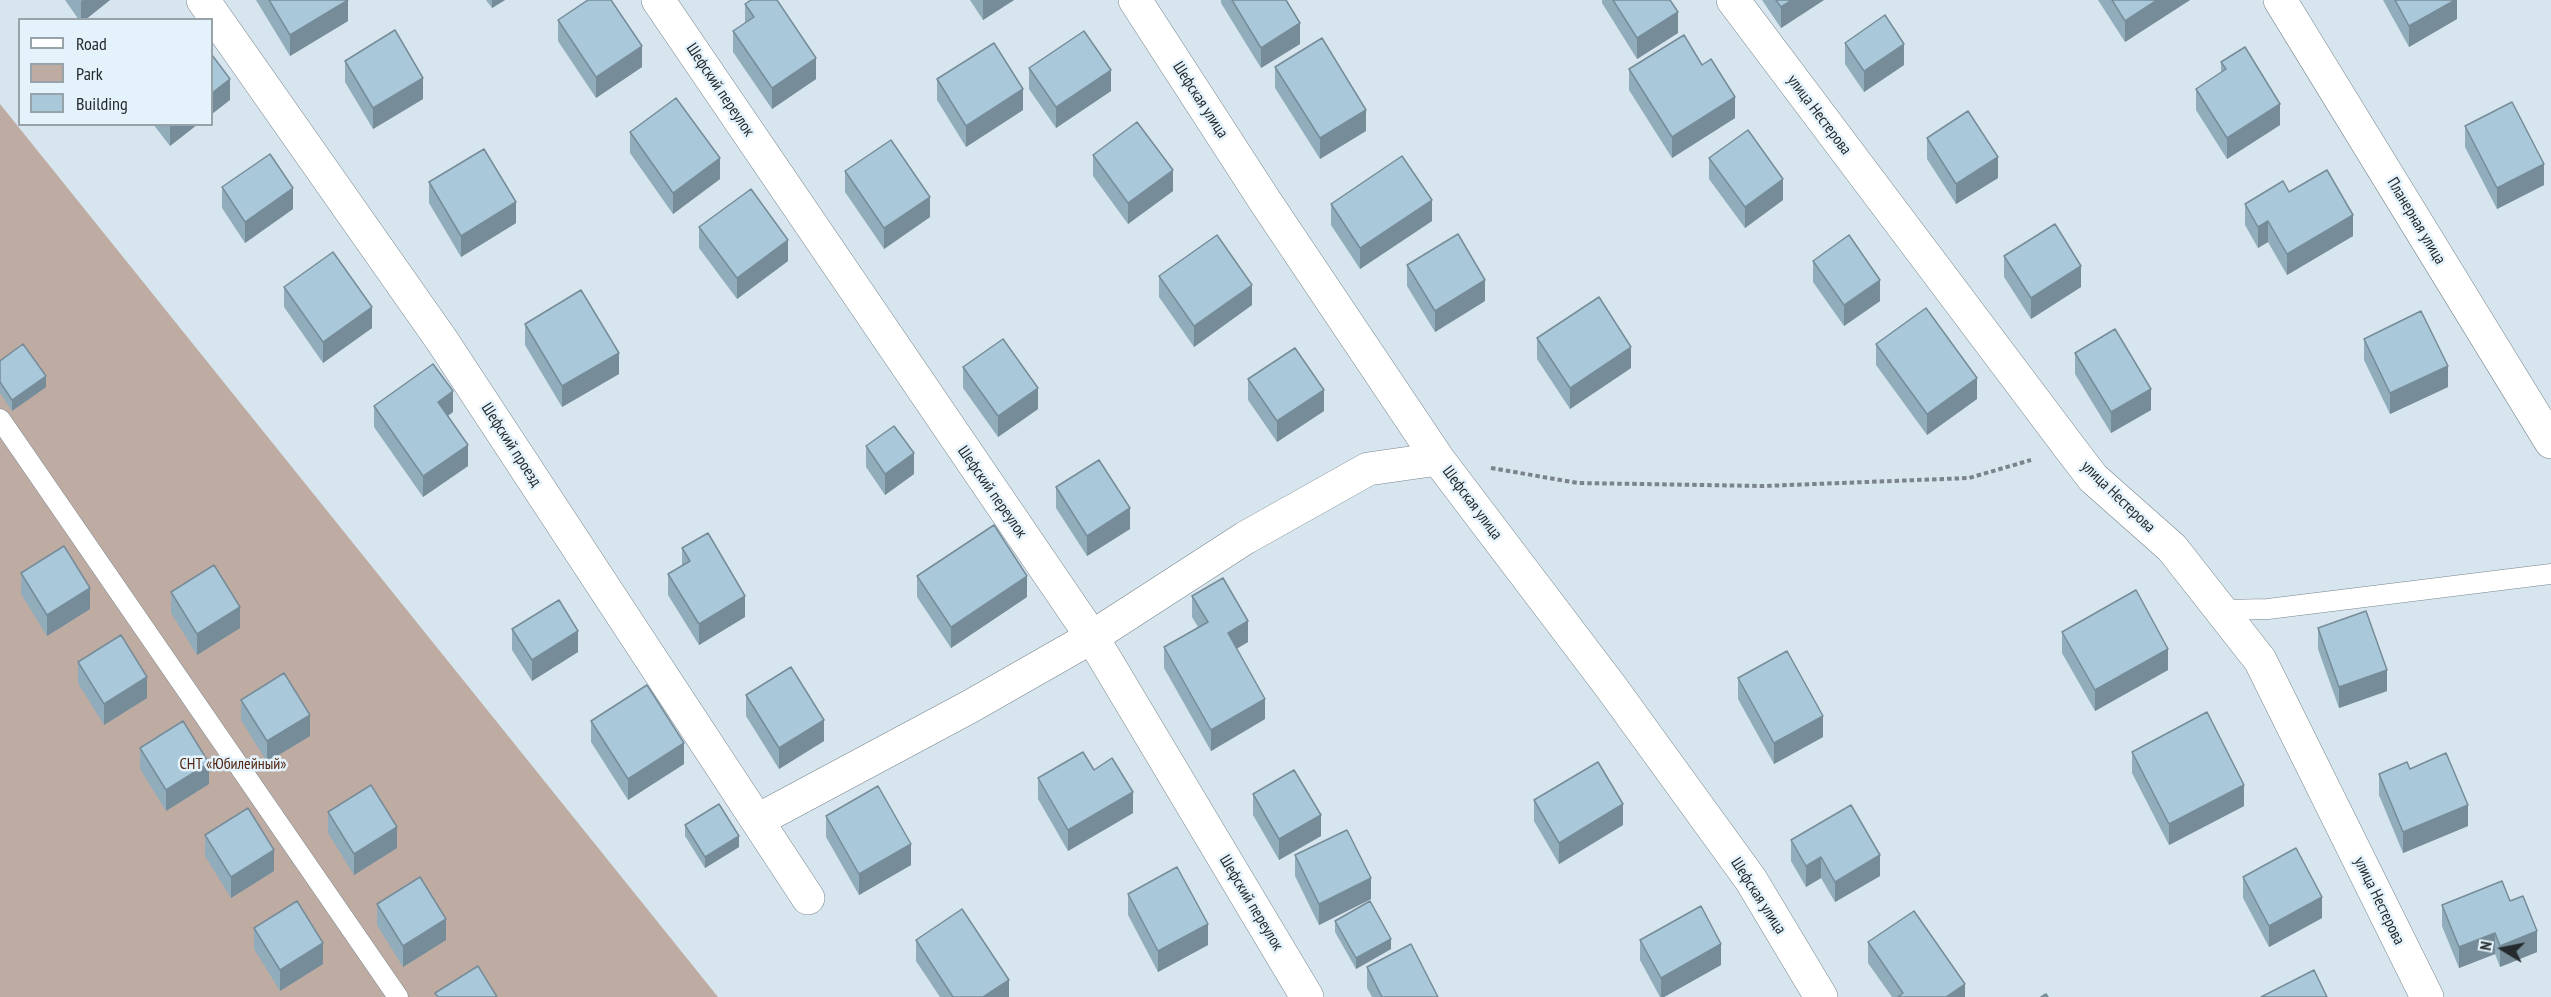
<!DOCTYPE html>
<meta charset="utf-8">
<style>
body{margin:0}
#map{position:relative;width:2551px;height:997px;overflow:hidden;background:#d6e5ee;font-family:"PT Sans Narrow",sans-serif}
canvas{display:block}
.legend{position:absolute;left:18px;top:18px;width:195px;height:108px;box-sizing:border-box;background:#e3f2fb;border:2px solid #97a2a9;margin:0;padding:8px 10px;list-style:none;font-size:18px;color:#242a2d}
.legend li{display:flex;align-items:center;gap:12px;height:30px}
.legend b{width:30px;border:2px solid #97a2a9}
.north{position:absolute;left:2473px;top:919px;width:60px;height:60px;-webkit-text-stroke:4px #e3f2fb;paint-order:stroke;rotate:280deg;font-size:16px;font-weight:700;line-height:24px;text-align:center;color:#242a2d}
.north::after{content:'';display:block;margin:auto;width:21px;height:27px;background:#242a2d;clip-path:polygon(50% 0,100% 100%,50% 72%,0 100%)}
</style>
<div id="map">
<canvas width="2551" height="997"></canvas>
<ul class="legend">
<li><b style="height:8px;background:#fff"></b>Road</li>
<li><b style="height:16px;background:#beaba2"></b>Park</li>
<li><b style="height:16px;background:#a9c8da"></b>Building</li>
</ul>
<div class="north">N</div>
</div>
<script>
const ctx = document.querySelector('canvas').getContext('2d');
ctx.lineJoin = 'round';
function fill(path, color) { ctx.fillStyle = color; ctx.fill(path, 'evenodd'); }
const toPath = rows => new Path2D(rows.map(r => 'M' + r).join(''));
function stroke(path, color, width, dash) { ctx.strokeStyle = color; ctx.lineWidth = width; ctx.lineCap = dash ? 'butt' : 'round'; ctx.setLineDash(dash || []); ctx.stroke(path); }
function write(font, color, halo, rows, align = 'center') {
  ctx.font = font + ' "PT Sans Narrow",sans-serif'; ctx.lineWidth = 5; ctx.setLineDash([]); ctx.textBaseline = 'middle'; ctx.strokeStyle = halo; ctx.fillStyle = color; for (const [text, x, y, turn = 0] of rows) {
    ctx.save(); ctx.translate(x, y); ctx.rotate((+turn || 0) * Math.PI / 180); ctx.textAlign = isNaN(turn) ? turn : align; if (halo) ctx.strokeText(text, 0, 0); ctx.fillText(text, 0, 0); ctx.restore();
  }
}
const green = toPath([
 [0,104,718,997,0,997]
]);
const path = toPath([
 [1491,468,1578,483,1764,486,1969,478,2031,460]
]);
const service = toPath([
 [0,419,398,997],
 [2222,610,2268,609,2551,574]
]);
const minor = toPath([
 [203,0,443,342,808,898],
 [658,0,1092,637,1307,997],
 [1135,0,1265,201,1438,459,1611,687,1751,880,1821,997],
 [1733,0,2070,448,2093,478,2172,548,2260,660,2427,997],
 [2280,0,2551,442],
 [758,820,971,706,1092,637,1245,538,1368,469,1438,459]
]);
const wall = toPath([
 [65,0,110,0,85,20,79,20],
 [256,0,348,0,348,21,290,56],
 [486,0,505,0,492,8],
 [970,0,1014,0,983,20],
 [1221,0,1286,0,1300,44,1261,68,1221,3],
 [1602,0,1670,0,1678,33,1637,59,1602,3],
 [1762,0,1824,0,1781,28],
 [2098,0,2190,0,2125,42],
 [2383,0,2457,0,2457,19,2409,47],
 [745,4,816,79,772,109,733,52,733,31,745,23],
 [558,20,642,67,596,98,558,41],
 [1845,43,1904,65,1864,92,1845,64],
 [345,61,423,99,373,129,345,82],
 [2221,62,2280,125,2227,159,2196,110,2196,89,2221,72],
 [1275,67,1366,131,1320,159,1275,88],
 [1029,68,1111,91,1056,128,1029,89],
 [1629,69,1735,118,1672,158,1629,90],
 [937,79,1023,110,966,147,937,100],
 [153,124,198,124,170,146],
 [2465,126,2544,185,2497,209,2465,147],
 [630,132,720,179,673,214,630,153],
 [1927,138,1998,178,1956,204,1927,159],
 [1093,155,1173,191,1128,224,1093,176],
 [1709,158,1783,200,1745,228,1709,179],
 [845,171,930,217,884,249,845,192],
 [429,182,516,223,461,257,429,203],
 [222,187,293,209,245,243,222,208],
 [2289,192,2353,236,2287,275,2268,242,2258,248,2245,225,2245,204],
 [1331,204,1432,221,1360,269,1331,225],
 [699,227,788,261,737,299,699,248],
 [2004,256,2081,287,2031,319,2004,277],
 [1813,261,1880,301,1844,326,1813,282],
 [1407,265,1485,301,1435,332,1407,286],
 [1159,276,1252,305,1194,347,1159,297],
 [284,287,372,328,323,363,284,307],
 [525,324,619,374,562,407,525,345],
 [1537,338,1631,368,1570,409,1537,359],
 [2364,339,2448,387,2390,414,2364,360],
 [1876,344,1977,399,1927,435,1876,365],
 [2075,353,2151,410,2111,433,2075,374],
 [0,361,46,387,12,411,0,393],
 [963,367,1038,409,998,437,963,388],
 [1248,379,1324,411,1277,442,1248,400],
 [374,406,453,412,447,416,468,466,423,497,374,427],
 [866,446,914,474,885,495,866,467],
 [1056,487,1130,529,1087,556,1056,508],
 [682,548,745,617,699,645,668,595,668,574,682,566],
 [21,573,90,609,47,636,21,594],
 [917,576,1027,597,951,648,917,597],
 [171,592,240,628,197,655,171,613],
 [1192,596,1248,642,1237,648,1265,719,1211,751,1164,668,1164,647,1198,627,1192,617],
 [2318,628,2387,691,2339,708,2318,649],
 [512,629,578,652,532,681,512,650],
 [2062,632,2168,670,2095,711,2062,653],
 [78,662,147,698,104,725,78,683],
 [1738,678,1823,737,1774,764,1738,699],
 [746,695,824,741,779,769,746,716],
 [241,700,310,736,267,762,241,720],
 [591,721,684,764,628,800,591,742],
 [140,748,209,784,166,811,140,769],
 [2132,752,2244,806,2169,845,2132,773],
 [2410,769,2468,826,2403,853,2379,795,2379,774],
 [1038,778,1133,813,1068,851,1038,799],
 [1253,794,1321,836,1279,860,1253,815],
 [1534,800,1623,825,1559,864,1534,821],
 [328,812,397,848,354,875,328,833],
 [826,816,911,865,859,895,826,837],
 [685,825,739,847,705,868,685,836],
 [205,835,274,871,231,898,205,856],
 [1791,840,1880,876,1835,902,1821,878,1806,887,1791,861],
 [1295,855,1371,899,1319,925,1295,876],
 [2243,877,2322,918,2269,947,2243,898],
 [1128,894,1208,945,1158,972,1128,915],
 [2510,901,2537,952,2500,967,2495,954,2459,968,2442,926,2442,905],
 [377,904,446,940,403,967,377,925],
 [1335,921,1391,949,1356,969,1335,932],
 [254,928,323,964,280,991,254,949],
 [916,940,1009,997,940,997,916,961],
 [1640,940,1721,965,1664,997,1660,997,1640,960],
 [1868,942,1965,997,1892,997,1868,963],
 [1367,967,1438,997,1372,997,1367,988]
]);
const shadedWall = toPath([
 [83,0,110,0,85,20,81,20,81,1],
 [348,0,348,21,290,56,290,35],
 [492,0,505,0,492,8],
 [983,0,1014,0,983,20],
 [1792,0,1824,0,1781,28,1781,7],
 [2157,0,2190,0,2125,42,2125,21],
 [2455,0,2457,0,2457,19,2409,47,2409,26],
 [1678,12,1678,33,1637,59,1637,38],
 [1300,23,1300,44,1261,68,1261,48],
 [1904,44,1904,65,1864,92,1864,71],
 [642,46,642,67,596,98,596,77],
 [816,58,816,79,772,109,772,88],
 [1111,70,1111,91,1056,128,1056,107],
 [423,78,423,99,373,129,373,108],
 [230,79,230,100,212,114,212,93],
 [1023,89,1023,110,966,147,966,126],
 [1735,97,1735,118,1672,158,1672,137],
 [2280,104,2280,125,2227,159,2227,138],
 [1366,110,1366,131,1320,159,1320,138],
 [171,124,198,124,170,146,170,125],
 [1998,157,1998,178,1956,204,1956,184],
 [720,158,720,179,673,214,673,193],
 [2544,164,2544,185,2497,209,2497,188],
 [1173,170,1173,191,1128,224,1128,203],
 [1783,179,1783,200,1745,228,1745,207],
 [293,188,293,209,245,243,245,222],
 [930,197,930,217,884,249,884,228],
 [1432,200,1432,221,1360,269,1360,248],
 [516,202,516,223,461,257,461,236],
 [2353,215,2353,236,2287,275,2287,254],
 [2268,221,2268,242,2258,248,2258,227],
 [788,240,788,261,737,299,737,278],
 [2081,266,2081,287,2031,319,2031,298],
 [1485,280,1485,301,1435,332,1435,311],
 [1880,280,1880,301,1844,326,1844,305],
 [1252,285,1252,305,1194,347,1194,326],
 [372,307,372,328,323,363,323,342],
 [1631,347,1631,368,1570,409,1570,388],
 [619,353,619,374,562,407,562,386],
 [2448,366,2448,387,2390,414,2390,393],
 [46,376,46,387,12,411,12,400],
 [1977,378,1977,399,1927,435,1927,414],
 [1038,388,1038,409,998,437,998,416],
 [2151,389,2151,410,2111,433,2111,412],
 [1324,390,1324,411,1277,442,1277,421],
 [453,391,453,412,438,423,438,402],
 [468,445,468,466,423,497,423,476],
 [914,453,914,474,885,495,885,474],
 [1130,508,1130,529,1087,556,1087,536],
 [1027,576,1027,597,951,648,951,627],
 [90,588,90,609,47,636,47,615],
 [745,596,745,617,699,645,699,624],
 [240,607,240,628,197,655,197,634],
 [1248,621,1248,642,1228,654,1228,633],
 [578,631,578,652,532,681,532,660],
 [2168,649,2168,670,2095,711,2095,690],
 [2387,670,2387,691,2339,708,2339,687],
 [147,677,147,698,104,725,104,704],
 [1265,699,1265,719,1211,751,1211,730],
 [310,715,310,736,267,762,267,741],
 [1823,716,1823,737,1774,764,1774,743],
 [824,720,824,741,779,769,779,748],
 [684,743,684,764,628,800,628,779],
 [209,763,209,784,166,811,166,790],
 [2244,785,2244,806,2169,845,2169,824],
 [1133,792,1133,813,1068,851,1068,830],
 [1623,804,1623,825,1559,864,1559,843],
 [2468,805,2468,826,2403,853,2403,832],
 [1321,815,1321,836,1279,860,1279,839],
 [397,827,397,848,354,875,354,854],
 [739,836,739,847,705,868,705,857],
 [911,844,911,865,859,895,859,874],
 [274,850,274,871,231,898,231,877],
 [1880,855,1880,876,1835,902,1835,882],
 [1821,857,1821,878,1806,887,1806,866],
 [1371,878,1371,899,1319,925,1319,904],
 [2322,897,2322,918,2269,947,2269,926],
 [446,919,446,940,403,967,403,946],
 [1208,924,1208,945,1158,972,1158,951],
 [2537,931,2537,952,2500,967,2500,946],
 [2495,933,2495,954,2459,968,2459,947],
 [1391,939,1391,949,1356,969,1356,958],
 [323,943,323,964,280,991,280,970],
 [1721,944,1721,965,1664,997,1661,997,1661,978],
 [1009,980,1009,997,983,997],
 [1965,984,1965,997,1946,997]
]);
const building = toPath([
 [269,0,348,0,290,35,269,0],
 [588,0,611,0,642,46,596,77,558,20,588,0],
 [751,0,777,0,816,58,772,88,733,31,754,17,745,4,751,0],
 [1232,0,1286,0,1300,23,1261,48,1232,0],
 [1613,0,1670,0,1678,12,1637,38,1613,0],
 [1776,0,1792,0,1781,7,1776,0],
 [2112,0,2157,0,2125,21,2112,0],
 [2395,0,2455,0,2409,26,2395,0],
 [1885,15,1904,44,1864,71,1845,43,1885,15],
 [395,30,423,78,373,108,345,61,395,30],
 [1084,31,1111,70,1056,107,1029,68,1084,31],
 [1684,35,1702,65,1711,59,1735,97,1672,137,1629,69,1684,35],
 [1322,38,1366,110,1320,138,1275,67,1322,38],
 [994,43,1023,89,966,126,937,79,994,43],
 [2245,47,2280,104,2227,138,2196,89,2226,69,2221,62,2245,47],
 [212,55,230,79,212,93,212,55],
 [676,98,720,158,673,193,630,132,676,98],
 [2512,102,2544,164,2497,188,2465,126,2512,102],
 [1968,111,1998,157,1956,184,1927,138,1968,111],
 [1137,122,1173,170,1128,203,1093,155,1137,122],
 [1748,130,1783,179,1745,207,1709,158,1748,130],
 [891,140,930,197,884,228,845,171,891,140],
 [484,149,516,202,461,236,429,182,484,149],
 [270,154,293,188,245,222,222,187,270,154],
 [1402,156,1432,200,1360,248,1331,204,1402,156],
 [2327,170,2353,215,2287,254,2268,221,2258,227,2245,204,2283,181,2289,192,2327,170],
 [751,189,788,240,737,278,699,227,751,189],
 [2055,224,2081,266,2031,298,2004,256,2055,224],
 [1458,234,1485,280,1435,311,1407,265,1458,234],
 [1217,235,1252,285,1194,326,1159,276,1217,235],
 [1849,235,1880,280,1844,305,1813,261,1849,235],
 [333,252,372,307,323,342,284,287,333,252],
 [581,290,619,353,562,386,525,324,581,290],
 [1599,297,1631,347,1570,388,1537,338,1599,297],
 [1926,308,1977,378,1927,414,1876,344,1926,308],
 [2421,311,2448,366,2390,393,2364,339,2421,311],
 [2115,329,2151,389,2111,412,2075,353,2115,329],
 [1003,339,1038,388,998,416,963,367,1003,339],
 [23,344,46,376,12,400,0,382,0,361,23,344],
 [1295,348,1324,390,1277,421,1248,379,1295,348],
 [433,364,453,391,438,402,468,445,423,476,374,406,433,364],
 [894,426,914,453,885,474,866,446,894,426],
 [1099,460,1130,508,1087,536,1056,487,1099,460],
 [994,525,1027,576,951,627,917,576,994,525],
 [708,533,745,596,699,624,668,574,690,561,682,548,708,533],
 [64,546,90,588,47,615,21,573,64,546],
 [214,565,240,607,197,634,171,592,214,565],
 [1223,578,1248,621,1228,633,1265,699,1211,730,1164,647,1208,622,1192,596,1223,578],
 [2136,590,2168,649,2095,690,2062,632,2136,590],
 [559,600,578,631,532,660,512,629,559,600],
 [2366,611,2387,670,2339,687,2318,628,2366,611],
 [121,635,147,677,104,704,78,662,121,635],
 [1787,651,1823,716,1774,743,1738,678,1787,651],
 [791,667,824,720,779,748,746,695,791,667],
 [284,673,310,715,267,741,241,700,284,673],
 [647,685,684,743,628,779,591,721,647,685],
 [2207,712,2244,785,2169,824,2132,752,2207,712],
 [183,721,209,763,166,790,140,748,183,721],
 [1083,752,1094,770,1112,758,1133,792,1068,830,1038,778,1083,752],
 [2446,753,2468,805,2403,832,2379,774,2407,762,2410,769,2446,753],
 [1598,762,1623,804,1559,843,1534,800,1598,762],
 [1294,770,1321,815,1279,839,1253,794,1294,770],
 [371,785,397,827,354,854,328,812,371,785],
 [878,786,911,844,859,874,826,816,878,786],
 [719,804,739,836,705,857,685,825,719,804],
 [1851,805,1880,855,1835,882,1821,857,1806,866,1791,840,1851,805],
 [248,808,274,850,231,877,205,835,248,808],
 [1347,830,1371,878,1319,904,1295,855,1347,830],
 [2296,848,2322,897,2269,926,2243,877,2296,848],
 [1177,867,1208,924,1158,951,1128,894,1177,867],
 [420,877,446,919,403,946,377,904,420,877],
 [2502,881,2510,901,2523,896,2537,931,2500,946,2495,933,2459,947,2442,905,2502,881],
 [297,901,323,943,280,970,254,928,297,901],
 [1370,901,1391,939,1356,958,1335,921,1370,901],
 [1701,906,1721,944,1661,978,1640,940,1701,906],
 [962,909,1009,980,983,997,953,997,916,940,962,909],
 [1914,911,1965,984,1946,997,1898,997,1903,993,1868,942,1914,911],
 [1411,944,1438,997,1382,997,1367,967,1411,944],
 [478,966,497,997,438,997,435,993,478,966],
 [2314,970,2327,997,2261,997,2314,970],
 [2046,994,2048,997,2041,997,2046,994]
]);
const streetNames = [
 ["Шефский переулок",720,90,56],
 ["Шефская улица",1200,100,57],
 ["улица Нестерова",1819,115,53],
 ["Планерная улица",2416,221,59],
 ["Шефский проезд",511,445,57],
 ["Шефский переулок",992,492,55],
 ["улица Нестерова",2118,497,44],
 ["Шефская улица",1472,503,53],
 ["Шефская улица",1758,896,57],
 ["улица Нестерова",2379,901,64],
 ["Шефский переулок",1251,903,59]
];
const parkNames = [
 ["СНТ «Юбилейный»",233,764]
];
fill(green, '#beaba2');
stroke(service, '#78858d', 21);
stroke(minor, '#78858d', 34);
stroke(path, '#7a848a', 4, [4.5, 3]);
stroke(service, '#fff', 20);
stroke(minor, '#fff', 33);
fill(wall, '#91acbb');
fill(shadedWall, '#768c99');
fill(building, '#a9c8da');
stroke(building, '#768c99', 1.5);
write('16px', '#242a2d', '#e3f2fb', streetNames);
write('16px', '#522713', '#e3f2fb', parkNames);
</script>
